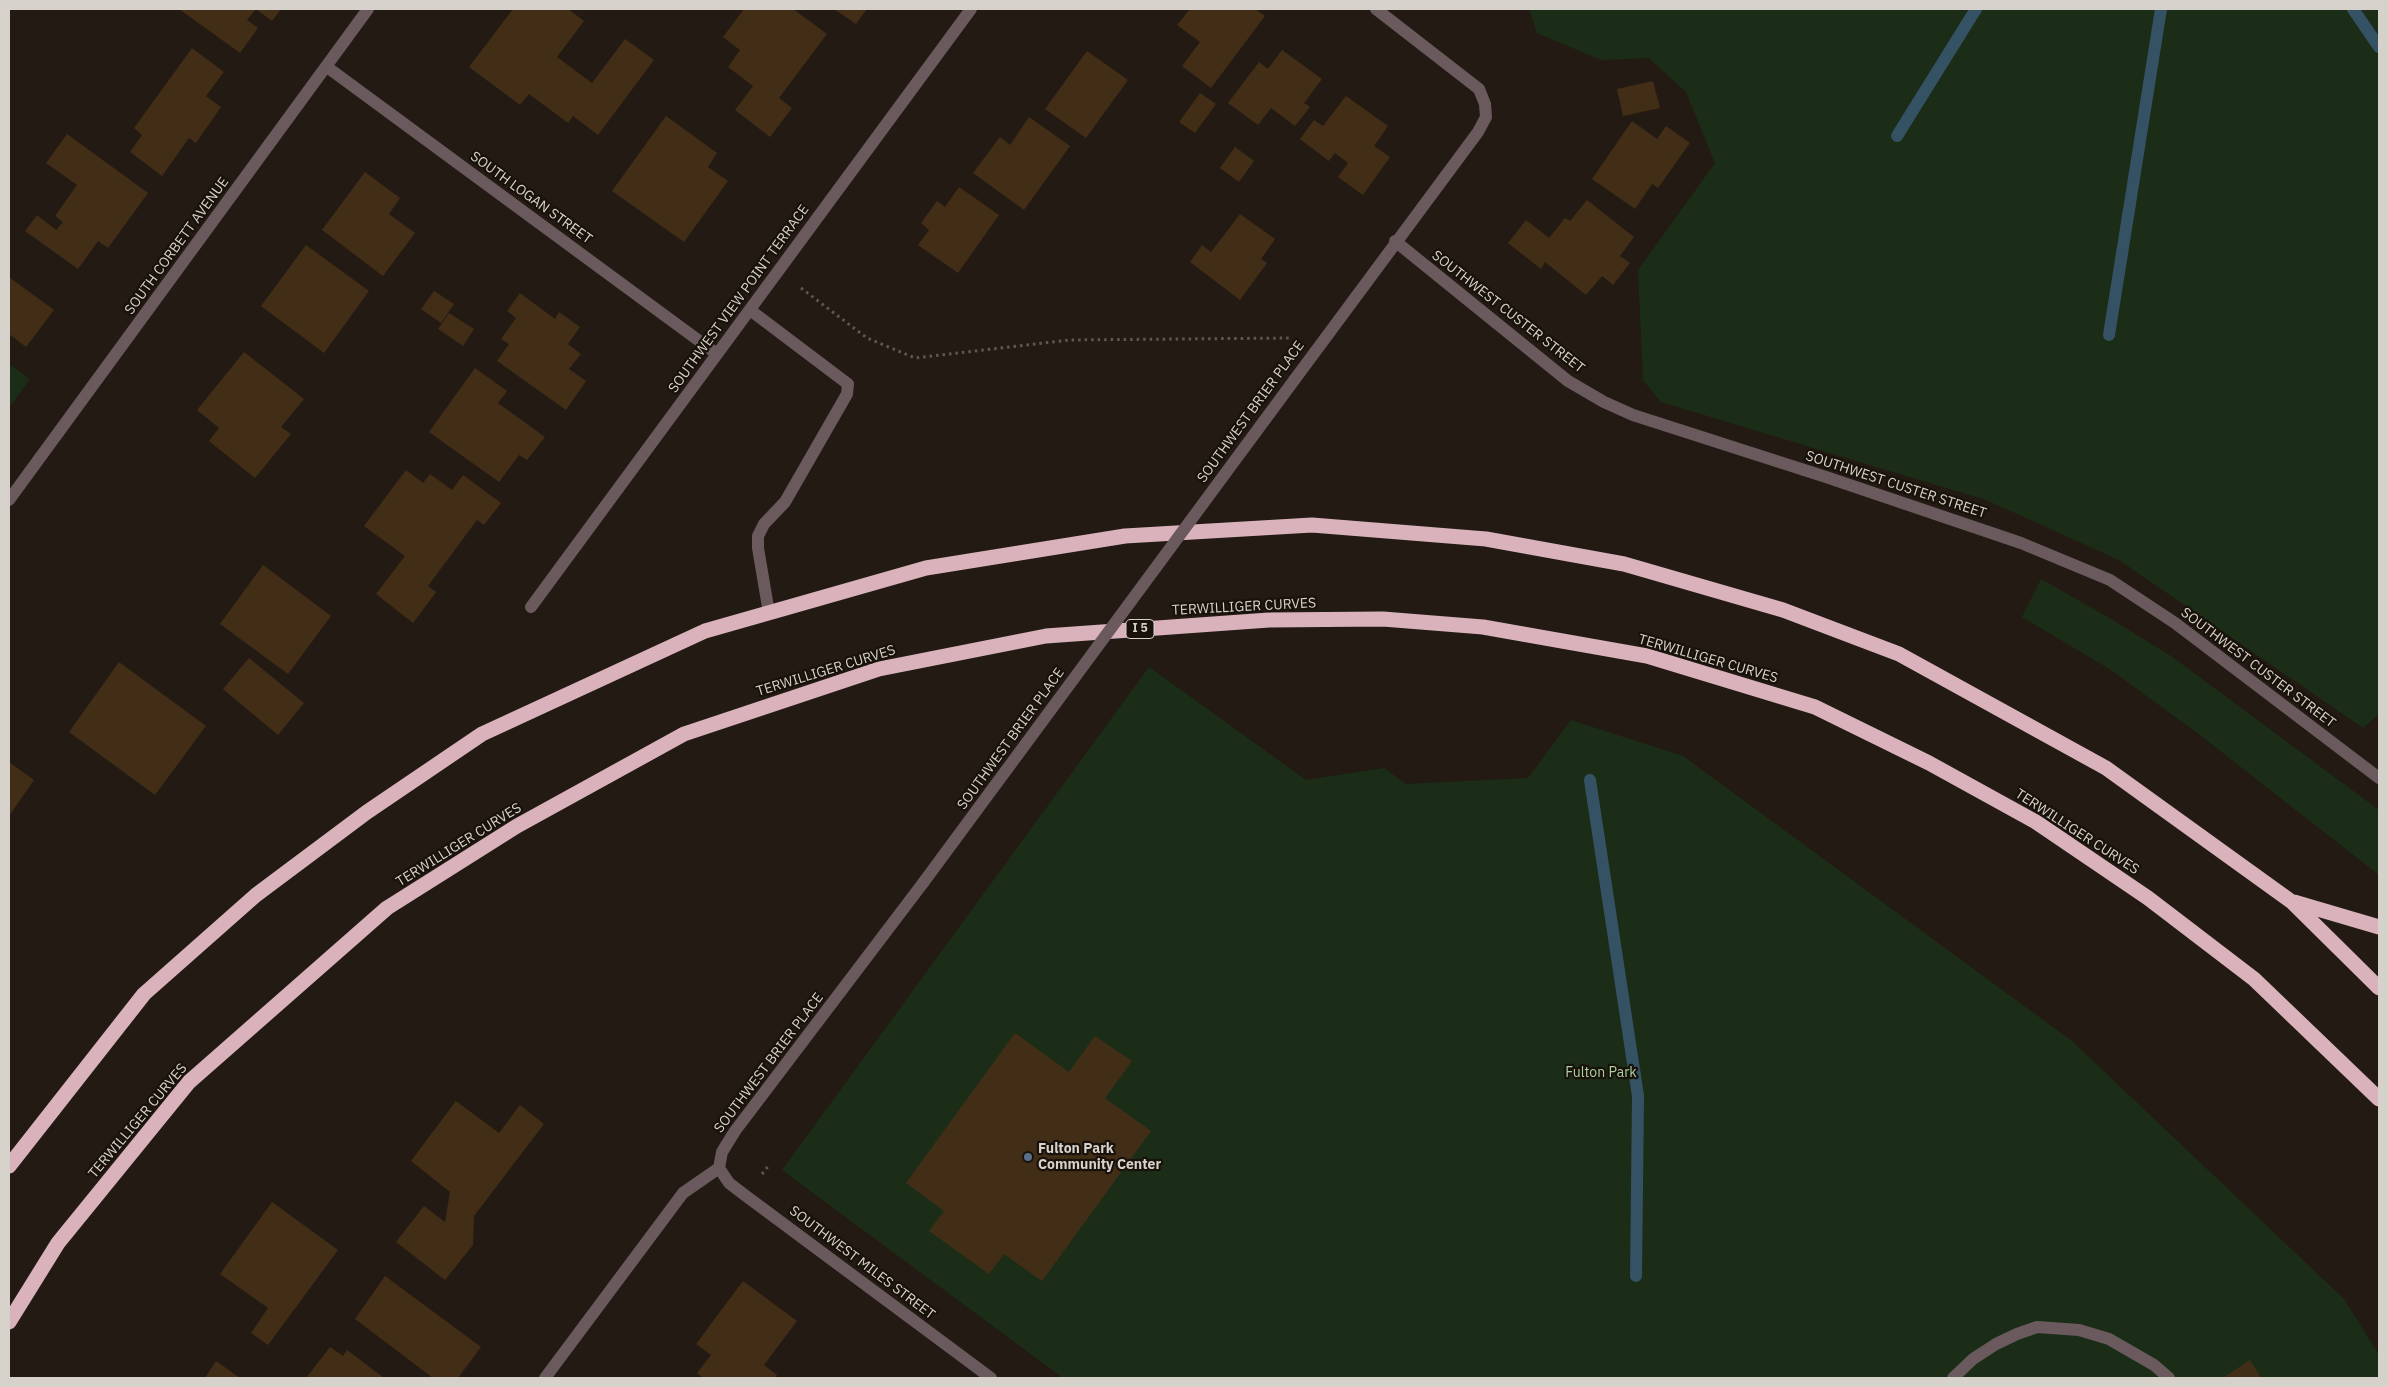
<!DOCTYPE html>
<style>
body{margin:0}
#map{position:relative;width:2388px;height:1387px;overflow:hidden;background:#231b13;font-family:"IBM Plex Sans",sans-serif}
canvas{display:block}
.frame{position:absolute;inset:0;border:10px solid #d7d1cc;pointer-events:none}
</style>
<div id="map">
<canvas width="2388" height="1387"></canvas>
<div class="frame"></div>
</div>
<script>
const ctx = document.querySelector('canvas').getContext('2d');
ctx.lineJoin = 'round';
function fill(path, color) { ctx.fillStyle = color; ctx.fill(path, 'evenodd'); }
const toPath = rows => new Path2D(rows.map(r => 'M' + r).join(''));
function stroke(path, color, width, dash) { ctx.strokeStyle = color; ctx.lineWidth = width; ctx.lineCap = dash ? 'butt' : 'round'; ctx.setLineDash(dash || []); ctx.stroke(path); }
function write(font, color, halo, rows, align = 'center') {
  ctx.font = font + ' "IBM Plex Sans",sans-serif'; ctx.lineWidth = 4.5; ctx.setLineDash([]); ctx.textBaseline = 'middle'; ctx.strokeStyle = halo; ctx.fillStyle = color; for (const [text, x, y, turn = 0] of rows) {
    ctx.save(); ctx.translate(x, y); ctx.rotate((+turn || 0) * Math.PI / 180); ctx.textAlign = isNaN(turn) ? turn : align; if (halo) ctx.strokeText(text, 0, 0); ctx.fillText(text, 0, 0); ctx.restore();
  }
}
const green = toPath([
 [1529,9,2379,9,2379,714,2363,728,2119,560,1986,500,1661,402,1643,380,1638,270,1715,163,1686,92,1649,58,1601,60,1537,33],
 [9,364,30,379,9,408],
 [2041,579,2106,616,2171,656,2379,810,2379,875,2196,732,2111,670,2022,617],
 [1149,667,1306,780,1384,768,1406,784,1528,778,1571,720,1683,756,2072,1041,2344,1299,2379,1355,2379,1378,1063,1378,782,1170]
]);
const stream = toPath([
 [2353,9,2379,47],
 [1897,136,1976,9],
 [2109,335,2161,9],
 [1590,780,1638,1096,1636,1276]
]);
const building = toPath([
 [179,9,281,9,272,21,256,9,247,20,258,28,240,53],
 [513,9,568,9,584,21,557,57,592,83,625,39,654,60,598,135,573,116,568,123,529,94,520,105,469,67],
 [744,9,793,9,827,34,779,98,792,108,770,137,735,110,753,86,728,67,740,50,723,37],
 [834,9,867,9,856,24],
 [1190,9,1255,9,1265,16,1211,88,1182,66,1200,42,1177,25],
 [192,48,224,72,206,96,221,107,196,143,189,138,162,176,130,152,142,135,134,128],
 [1282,50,1322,79,1304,103,1310,107,1295,126,1271,108,1258,125,1228,103,1259,62,1268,69],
 [1087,51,1128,80,1086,138,1045,109],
 [1653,81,1660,108,1623,116,1617,89],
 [1200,93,1216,104,1195,133,1179,122],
 [1346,96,1388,126,1374,146,1390,157,1363,195,1338,177,1348,163,1335,153,1329,161,1300,139,1314,120,1323,126],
 [666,116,717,153,708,167,728,181,684,242,612,191],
 [1029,117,1070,146,1024,210,973,173,1000,137,1010,145],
 [1632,121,1657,139,1666,126,1690,143,1658,188,1652,184,1635,209,1592,179],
 [67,134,148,193,108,248,98,241,78,269,25,231,37,215,56,230,63,222,55,216,77,185,46,163],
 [1235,147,1254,161,1239,182,1220,168],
 [365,172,400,198,389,214,415,233,383,276,322,230],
 [959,187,999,215,958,273,918,245,929,230,921,223,937,201,945,207],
 [1587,200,1634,237,1620,256,1630,263,1613,285,1602,276,1586,295,1545,262,1541,269,1508,243,1526,220,1549,238,1565,218,1570,221],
 [1240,214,1275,239,1261,259,1267,263,1240,300,1190,262,1202,245,1211,252],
 [306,245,369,291,324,353,261,306],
 [9,277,54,310,26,347,9,334],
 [434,291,454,304,441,323,421,309],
 [520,293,555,319,559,312,580,327,568,344,581,354,569,369,586,381,566,410,497,361,509,344,501,339,516,318,507,311],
 [449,313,474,329,463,346,438,329],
 [244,352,304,399,281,427,291,434,255,478,209,441,219,428,197,410],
 [475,368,507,391,498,403,545,437,527,460,519,455,499,482,429,432],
 [406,470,423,483,430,474,452,490,463,475,501,503,484,525,477,520,428,586,436,592,413,623,376,594,405,556,364,526],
 [263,565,331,616,288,674,220,624],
 [249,658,304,703,278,735,223,689],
 [119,662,206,726,155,795,69,732],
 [9,762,34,780,9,816],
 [1015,1033,1069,1072,1095,1036,1132,1061,1105,1098,1151,1131,1042,1281,1004,1254,989,1274,929,1231,944,1211,906,1183],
 [456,1101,499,1133,520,1105,544,1124,474,1216,473,1245,445,1280,396,1242,424,1206,445,1222,450,1192,411,1161],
 [272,1202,338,1250,268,1345,251,1333,268,1308,220,1274],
 [385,1276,481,1347,458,1378,433,1378,355,1319],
 [743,1281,797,1321,764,1365,777,1375,775,1378,703,1378,697,1373,711,1355,696,1344],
 [330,1347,343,1356,347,1350,384,1378,306,1378],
 [2250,1360,2261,1378,2223,1378],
 [216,1361,240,1378,205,1378]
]);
const path = toPath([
 [801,288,867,338,915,358,1069,340,1290,338],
 [762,1174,770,1164]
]);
const minor = toPath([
 [327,67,717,354],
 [1395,241,1568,381,1604,402,1633,415,1826,477,2021,543,2110,580,2175,623,2379,778],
 [750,310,848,384,847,394,785,502,764,524,758,536,758,548,769,613],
 [1295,379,1478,132,1486,117,1485,104,1479,89,1376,9],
 [9,500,368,9],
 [531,607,971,9],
 [719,1168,729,1183,746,1196,991,1378],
 [545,1378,683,1193,719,1168,722,1152,735,1131,923,883],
 [1953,1378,1973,1359,1996,1344,2017,1334,2037,1327,2079,1330,2109,1339,2154,1365,2169,1378]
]);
const highway = toPath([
 [2294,902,2379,927],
 [9,1166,144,994,256,895,367,812,482,734,705,631,926,568,1125,536,1312,525,1486,539,1624,564,1783,610,1899,654,2106,768,2292,902,2379,988],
 [9,1322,58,1243,189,1082,387,908,517,826,684,734,879,669,1046,636,1269,620,1383,619,1483,627,1647,656,1815,707,1929,763,2036,822,2148,898,2254,979,2379,1099]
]);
const minorBridge = toPath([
 [923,883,1295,379]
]);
const markers = [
 [1028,1157,5,"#5c6f8a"]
];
const shields = [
 [1140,629,28]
];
const shieldNames = [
 ["I 5",1140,629]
];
const streetNames = [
 ["SOUTH LOGAN STREET",531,198,36],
 ["SOUTH CORBETT AVENUE",177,246,-54],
 ["SOUTHWEST VIEW POINT TERRACE",739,299,-54],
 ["SOUTHWEST CUSTER STREET",1508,312,38],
 ["SOUTHWEST BRIER PLACE",1251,412,-54],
 ["SOUTHWEST CUSTER STREET",1896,485,18],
 ["TERWILLIGER CURVES",1244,607,-3],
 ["TERWILLIGER CURVES",1708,659,16],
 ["SOUTHWEST CUSTER STREET",2258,668,37],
 ["TERWILLIGER CURVES",826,671,-17],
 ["SOUTHWEST BRIER PLACE",1011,739,-54],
 ["TERWILLIGER CURVES",2077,832,33],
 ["TERWILLIGER CURVES",459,845,-32],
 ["SOUTHWEST BRIER PLACE",769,1063,-53],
 ["TERWILLIGER CURVES",138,1121,-50],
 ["SOUTHWEST MILES STREET",862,1263,37]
];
const parkNames = [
 ["Fulton Park",1601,1073]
];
const poiNames = [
 ["Fulton Park",1038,1149],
 ["Community Center",1038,1165]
];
fill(green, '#1b2d17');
stroke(stream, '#355265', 12);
fill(building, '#422d17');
stroke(path, '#5f5851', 3, [2.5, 4]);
stroke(minor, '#6a5a5e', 12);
stroke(highway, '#d9b2bc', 15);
stroke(minorBridge, '#6a5a5e', 12);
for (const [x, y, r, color] of markers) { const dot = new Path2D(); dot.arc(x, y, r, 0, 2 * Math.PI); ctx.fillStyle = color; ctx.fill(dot); stroke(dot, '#19120b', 2); }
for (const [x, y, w] of shields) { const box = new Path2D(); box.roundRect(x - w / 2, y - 9.5, w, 19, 4); ctx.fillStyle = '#19120b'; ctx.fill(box); stroke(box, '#d7d1cc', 1); }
write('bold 12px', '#d7d1cc', null, shieldNames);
write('14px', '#d7d1cc', '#19120b', streetNames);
write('14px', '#aad0a1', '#19120b', parkNames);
write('bold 14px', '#d7d1cc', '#19120b', poiNames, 'left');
</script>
